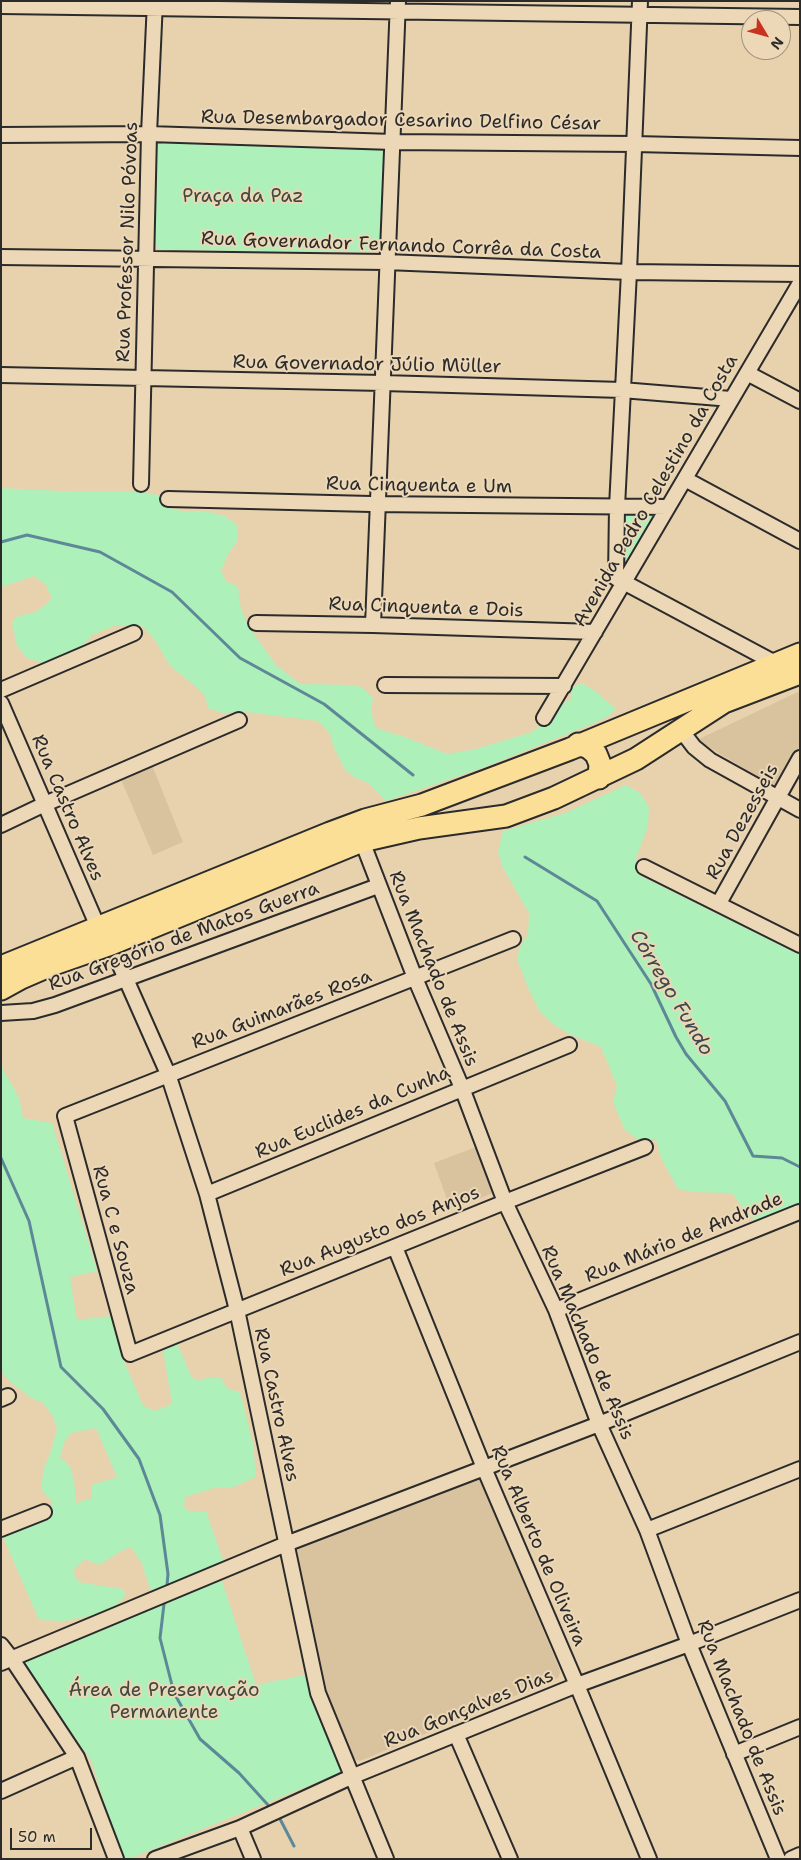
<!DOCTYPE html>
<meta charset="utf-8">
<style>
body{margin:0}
#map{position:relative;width:801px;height:1860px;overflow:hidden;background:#e8d2ae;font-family:"Shantell Sans",sans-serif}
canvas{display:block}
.frame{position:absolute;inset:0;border:2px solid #2b2b2b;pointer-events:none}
.north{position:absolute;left:741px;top:10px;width:50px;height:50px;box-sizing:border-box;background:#ecd7b6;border:1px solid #9f927e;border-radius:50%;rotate:127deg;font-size:14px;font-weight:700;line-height:20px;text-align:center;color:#2b2b2b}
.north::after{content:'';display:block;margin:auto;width:18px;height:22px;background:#c8321e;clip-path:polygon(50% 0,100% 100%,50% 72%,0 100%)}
.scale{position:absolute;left:10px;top:1828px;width:82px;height:22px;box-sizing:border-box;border:2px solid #2b2b2b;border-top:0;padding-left:6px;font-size:15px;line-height:18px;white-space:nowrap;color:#2b2b2b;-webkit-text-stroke:4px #ecd7b6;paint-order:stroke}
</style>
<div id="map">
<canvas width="801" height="1860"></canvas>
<div class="frame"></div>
<div class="north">N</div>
<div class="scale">50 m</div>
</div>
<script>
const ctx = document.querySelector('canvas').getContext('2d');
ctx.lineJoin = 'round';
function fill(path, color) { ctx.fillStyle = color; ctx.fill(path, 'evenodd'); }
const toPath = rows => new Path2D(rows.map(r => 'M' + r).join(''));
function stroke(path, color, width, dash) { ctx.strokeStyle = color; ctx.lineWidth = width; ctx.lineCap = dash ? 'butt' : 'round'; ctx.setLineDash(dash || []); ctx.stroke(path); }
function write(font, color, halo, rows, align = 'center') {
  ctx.font = font + ' "Shantell Sans",sans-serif'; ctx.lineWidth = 4; ctx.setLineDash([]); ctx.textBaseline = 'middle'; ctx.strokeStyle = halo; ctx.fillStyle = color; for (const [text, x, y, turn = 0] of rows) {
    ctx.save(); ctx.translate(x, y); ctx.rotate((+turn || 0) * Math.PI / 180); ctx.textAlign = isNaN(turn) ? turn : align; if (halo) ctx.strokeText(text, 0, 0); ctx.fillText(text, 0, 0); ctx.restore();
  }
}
const built = toPath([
 [800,691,800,746,775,787,697,740],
 [151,763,183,842,153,855,120,777],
 [476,1147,493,1193,457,1208,456,1207,450,1208,434,1163],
 [478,1474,559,1668,560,1673,558,1678,360,1761,356,1760,353,1757,324,1692,298,1564,292,1551,293,1547]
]);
const green = toPath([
 [164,140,380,148,386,154,383,246,376,252,159,250,153,239,155,147],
 [1,488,62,491,143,492,161,496,166,507,182,511,204,511,225,516,237,525,238,540,228,554,221,571,226,581,238,587,240,605,247,624,276,665,300,684,356,685,364,689,373,698,371,712,376,728,405,737,447,754,476,749,532,732,548,720,555,708,571,699,572,688,581,683,594,690,616,709,609,716,599,721,485,767,386,801,368,783,356,778,346,771,334,748,330,734,318,721,246,712,223,713,208,708,205,696,193,684,170,666,153,637,141,625,116,625,92,635,78,651,58,662,43,663,27,658,17,646,12,623,18,616,36,612,52,599,46,585,34,576,1,587],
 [619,510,660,511,625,564,620,566],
 [626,785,640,793,649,807,648,826,636,858,639,875,800,955,800,1209,756,1222,744,1210,732,1193,692,1192,678,1189,661,1158,656,1139,639,1140,625,1130,613,1102,617,1086,601,1047,569,1034,553,1024,540,1012,529,990,517,959,520,947,528,934,529,913,503,868,498,852,503,831,565,813],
 [1,1063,4,1071,19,1098,23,1118,52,1123,97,1271,70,1277,77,1320,110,1316,125,1364,143,1405,154,1411,172,1404,162,1344,175,1338,191,1376,198,1381,210,1377,220,1377,228,1389,240,1392,253,1443,256,1477,233,1487,214,1488,185,1497,184,1507,191,1512,206,1511,224,1563,152,1594,142,1564,131,1547,121,1551,99,1565,85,1559,74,1569,75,1579,83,1583,123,1589,126,1595,113,1608,95,1615,64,1621,39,1620,3,1537,40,1521,52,1514,51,1500,44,1493,41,1487,44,1468,51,1451,57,1428,52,1415,43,1403,31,1398,21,1390,8,1380,1,1370],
 [96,1428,117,1477,91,1485,92,1498,76,1503,74,1481,70,1466,60,1457,64,1443,71,1433],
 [221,1578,256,1685,309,1674,342,1768,340,1773,131,1858,126,1858,120,1853,91,1760,24,1667,23,1662,25,1658]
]);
const stream = toPath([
 [1,542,27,535,100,552,172,592,240,658,324,704,413,775],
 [525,857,597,901,651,984,676,1037,686,1054,725,1101,753,1156,782,1158,800,1167],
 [1,1158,29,1221,61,1367,103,1409,139,1459,160,1515,168,1574,167,1585],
 [164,1604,160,1638,174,1693,200,1739,239,1773,268,1805],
 [280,1819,294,1846]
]);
const street = toPath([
 [640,1,629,272,617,507,616,578,777,664],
 [1,6,800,17],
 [1,135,149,134,393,142,635,144,800,148],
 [1,257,386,262,629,272,800,274],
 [747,373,800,401],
 [1,375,383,383,622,390,731,399],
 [685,479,800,541],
 [141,484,149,134,155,1],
 [168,499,371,504,668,507],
 [256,623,373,625,595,632],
 [373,625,398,1],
 [385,685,564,686],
 [1,690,134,633],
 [1,703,98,927],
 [544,718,800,283],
 [681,730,694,747,710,760,800,810],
 [1,825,45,804,239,720],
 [362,841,415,978,462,1088,505,1202,556,1310,599,1424,647,1530,689,1644,778,1859],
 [644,867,800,945],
 [719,903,800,758],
 [513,939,65,1116,130,1354,505,1202,645,1147],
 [118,961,168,1074,207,1194,237,1310,318,1693,386,1859],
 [1,1013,33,1011,55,1005,378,886],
 [207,1194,569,1045],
 [395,1247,484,1468,577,1685,649,1859],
 [556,1310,799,1212],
 [1,1399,8,1396],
 [1,1529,44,1512],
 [647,1530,800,1469],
 [1,1645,12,1659,77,1757,116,1859],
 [1,1663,286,1544,599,1424,800,1342],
 [456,1734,510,1859],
 [734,1754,800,1727],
 [1,1791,77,1757],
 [240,1828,253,1859],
 [155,1859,240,1828,351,1777,577,1685,689,1644,800,1600],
 [791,1859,800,1855]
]);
const primary = toPath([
 [578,744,589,748,596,754,600,764,599,778],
 [1,967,330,833,365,820,422,805,570,749,800,654],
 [1,989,21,978,51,965,111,944,362,841,419,828,506,816,554,798,636,759,724,702,800,673]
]);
const streetNames = [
 ["Rua Desembargador Cesarino Delfino César",401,121,1],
 ["Rua Professor Nilo Póvoas",128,242,-88],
 ["Rua Governador Fernando Corrêa da Costa",401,246,2],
 ["Rua Governador Júlio Müller",367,365,1],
 ["Rua Cinquenta e Um",419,486,1],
 ["Avenida Pedro Celestino da Costa",656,491,-60],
 ["Rua Cinquenta e Dois",426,608,2],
 ["Rua Castro Alves",67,808,67],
 ["Rua Dezesseis",743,822,-61],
 ["Rua Gregório de Matos Guerra",184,937,-20],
 ["Rua Machado de Assis",433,969,68],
 ["Rua Guimarães Rosa",282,1010,-21],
 ["Rua Euclides da Cunha",353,1113,-23],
 ["Rua C e Souza",115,1230,75],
 ["Rua Augusto dos Anjos",380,1232,-22],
 ["Rua Mário de Andrade",684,1238,-22],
 ["Rua Machado de Assis",587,1343,67],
 ["Rua Castro Alves",276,1405,78],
 ["Rua Alberto de Oliveira",538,1546,67],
 ["Rua Gonçalves Dias",469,1709,-22],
 ["Rua Machado de Assis",741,1718,68]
];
const parkNames = [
 ["Praça da Paz",243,197],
 ["Área de Preservação",164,1691],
 ["Permanente",164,1713]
];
const waterNames = [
 ["Córrego Fundo",671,993,59]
];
fill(built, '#d9c39f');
fill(green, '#aef0b9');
stroke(stream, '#5d8898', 3);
stroke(street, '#2b2b2b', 18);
stroke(primary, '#2b2b2b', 25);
stroke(street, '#ecd7b6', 14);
stroke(primary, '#fbdf96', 21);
write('19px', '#2b2b2b', '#ecd7b6', streetNames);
write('19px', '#3f4940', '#ecd7b6', parkNames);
write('italic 20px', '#3c4a4f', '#ecd7b6', waterNames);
</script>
